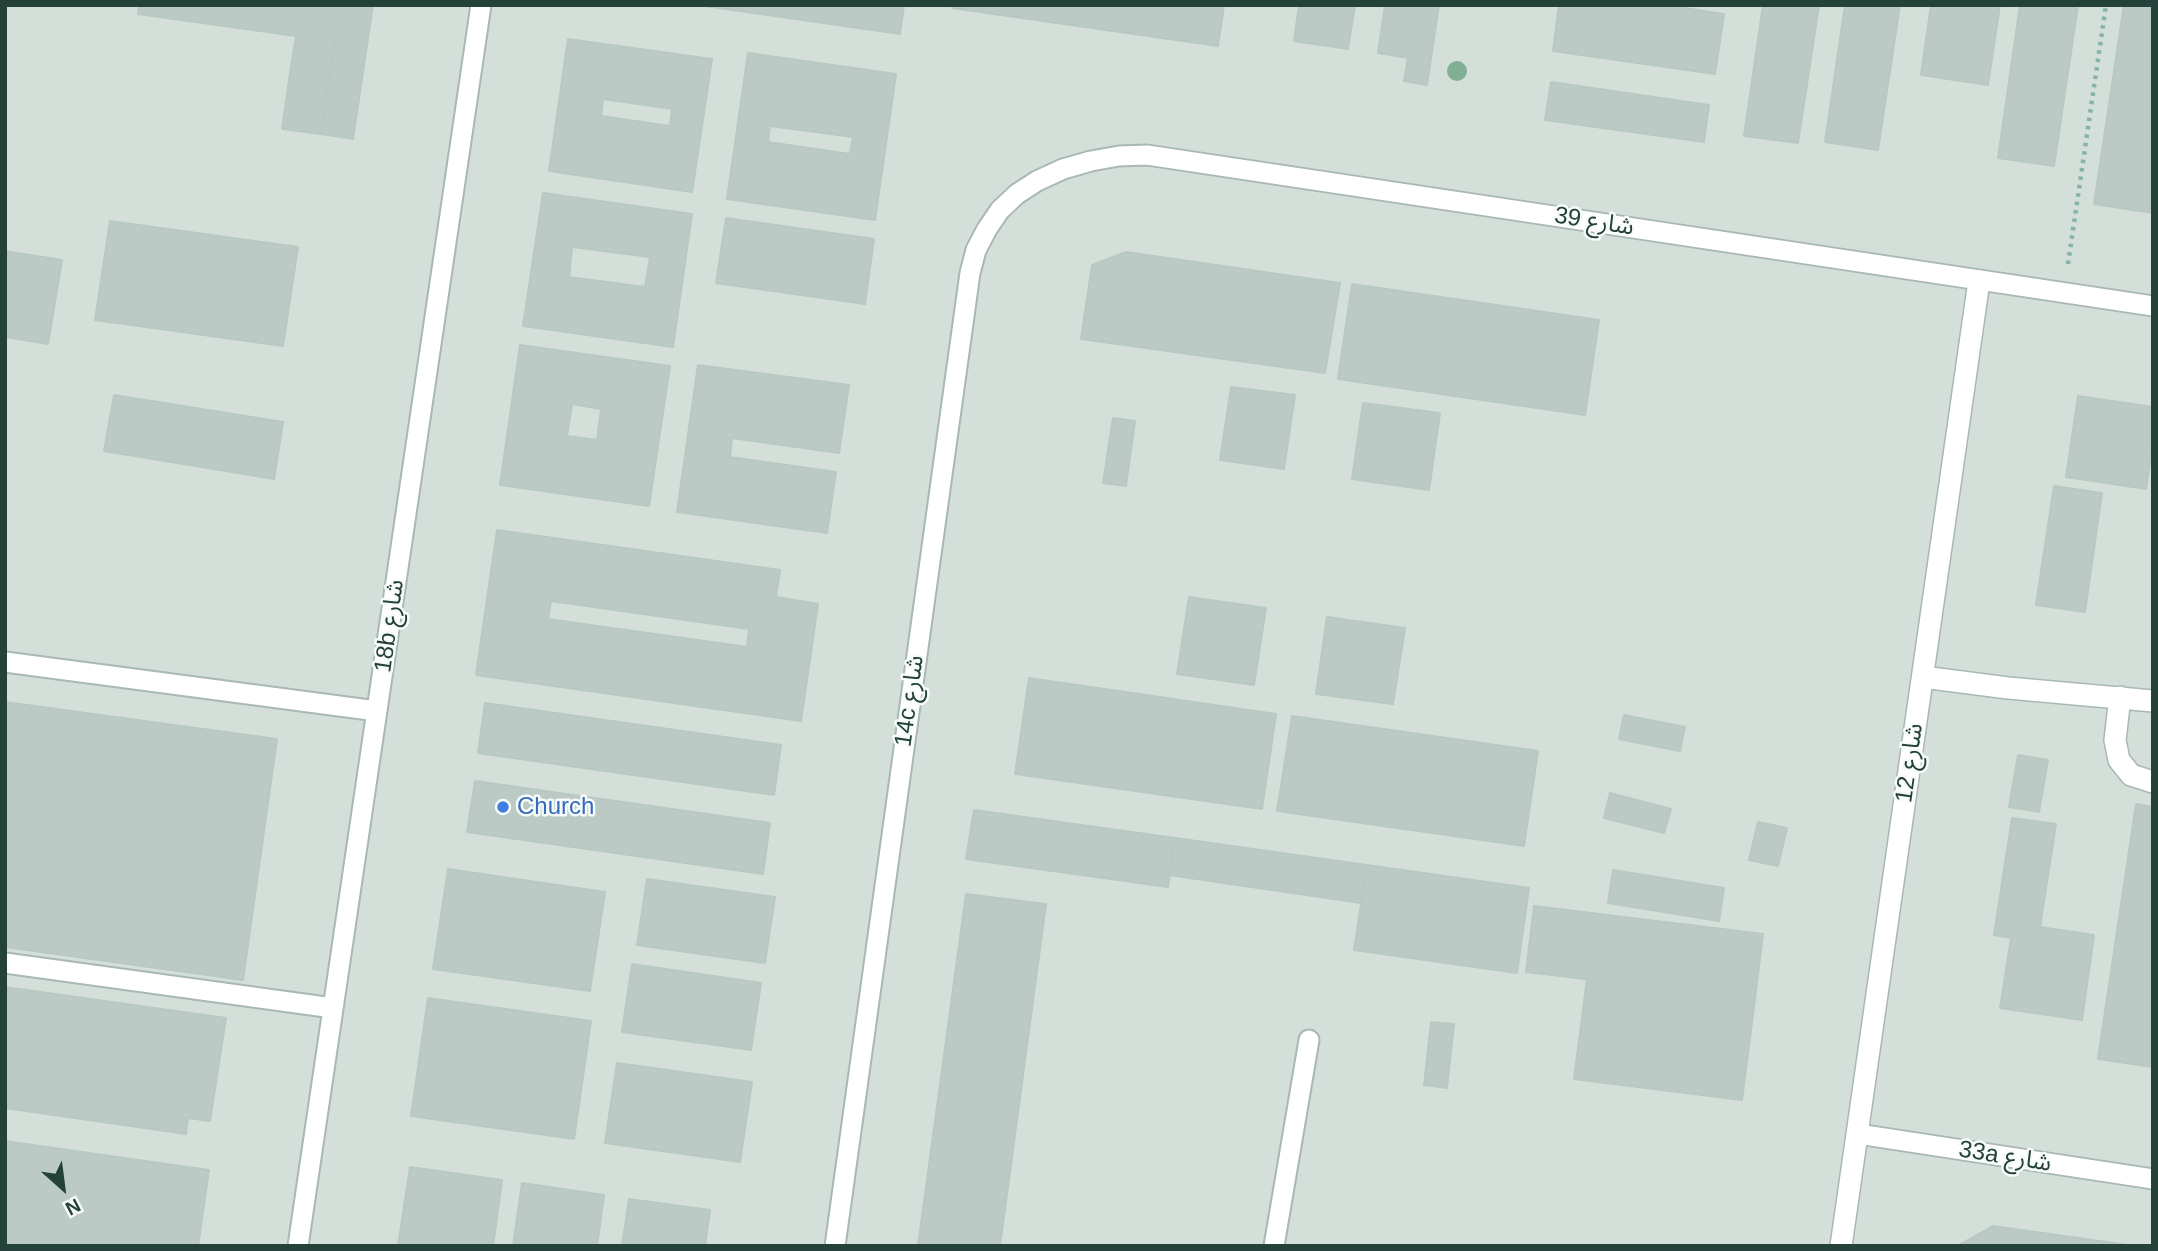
<!DOCTYPE html>
<meta charset="utf-8">
<style>
body{margin:0}
#map{position:relative;width:2158px;height:1251px;overflow:hidden;background:#e6efeb;font-family:Arial,sans-serif}
canvas{display:block}
.frame{position:absolute;inset:0;border:7px solid #24423a;pointer-events:none}
.north{position:absolute;left:28px;top:1153px;width:70px;height:70px;-webkit-text-stroke:5px #f7fbf9;paint-order:stroke;rotate:152deg;font-size:19px;font-weight:700;line-height:28px;text-align:center;color:#24423a}
.north::after{content:'';display:block;margin:auto;width:24px;height:32px;background:#24423a;clip-path:polygon(50% 0,100% 100%,50% 72%,0 100%)}
</style>
<div id="map">
<canvas width="2158" height="1251"></canvas>
<div class="frame"></div>
<div class="north">N</div>
</div>
<script>
const ctx = document.querySelector('canvas').getContext('2d');
ctx.lineJoin = 'round';
function fill(path, color) { ctx.fillStyle = color; ctx.fill(path, 'evenodd'); }
const toPath = rows => new Path2D(rows.map(r => 'M' + r).join(''));
function stroke(path, color, width, dash) { ctx.strokeStyle = color; ctx.lineWidth = width; ctx.lineCap = dash ? 'butt' : 'round'; ctx.setLineDash(dash || []); ctx.stroke(path); }
function write(font, color, halo, rows, align = 'center') {
  ctx.font = font + ' Arial,"Noto Sans Arabic",sans-serif'; ctx.lineWidth = 5; ctx.setLineDash([]); ctx.textBaseline = 'middle'; ctx.strokeStyle = halo; ctx.fillStyle = color; for (const [text, x, y, turn = 0] of rows) {
    ctx.save(); ctx.translate(x, y); ctx.rotate((+turn || 0) * Math.PI / 180); ctx.textAlign = isNaN(turn) ? turn : align; if (halo) ctx.strokeText(text, 0, 0); ctx.fillText(text, 0, 0); ctx.restore();
  }
}
const built = toPath([
 [5,5,2153,5,2153,1246,5,1246]
]);
const building = toPath([
 [139,5,340,5,331,66,292,60,296,36,138,14,139,5],
 [340,5,373,5,353,139,321,134,340,5],
 [698,5,904,5,900,34,698,5],
 [953,5,1224,5,1218,46,952,8,953,5],
 [1299,5,1355,5,1348,49,1294,41,1299,5],
 [1385,5,1439,5,1427,85,1404,81,1408,58,1378,53,1385,5],
 [1559,5,1665,5,1724,14,1715,74,1553,51,1559,5],
 [1763,5,1819,5,1798,143,1744,136,1763,5],
 [1845,5,1900,5,1878,150,1825,142,1845,5],
 [1931,5,2000,5,1988,85,1921,75,1931,5],
 [2020,5,2078,5,2054,166,1998,158,2020,5],
 [2124,5,2153,5,2153,213,2094,204,2124,5],
 [568,39,712,59,692,192,549,171,568,39],
 [603,99,672,109,670,126,601,116,603,99],
 [748,53,896,74,875,220,727,199,748,53],
 [770,126,853,137,850,154,768,142,770,126],
 [292,60,331,66,321,134,282,129,292,60],
 [1551,82,1709,105,1704,142,1545,120,1551,82],
 [543,193,692,214,673,347,523,326,543,193],
 [572,247,650,257,645,287,569,277,572,247],
 [726,218,874,239,865,304,716,283,726,218],
 [110,221,298,247,283,346,95,320,110,221],
 [5,251,62,260,48,344,5,337,5,251],
 [1126,252,1340,283,1325,373,1081,339,1092,265,1126,252],
 [1352,284,1599,320,1585,415,1338,379,1352,284],
 [520,345,670,366,649,506,500,485,520,345],
 [572,404,601,409,597,440,567,436,572,404],
 [698,365,849,385,839,453,732,438,730,457,836,472,827,533,677,512,698,365],
 [1231,387,1295,395,1284,469,1220,460,1231,387],
 [114,395,283,422,274,479,104,451,114,395],
 [2078,396,2153,407,2153,441,2146,489,2066,477,2078,396],
 [1363,403,1440,413,1429,490,1352,479,1363,403],
 [1113,418,1135,421,1126,486,1103,483,1113,418],
 [2054,486,2102,493,2085,612,2036,605,2054,486],
 [497,530,780,570,776,597,818,604,801,721,476,675,497,530],
 [551,601,749,629,747,647,548,619,551,601],
 [1189,597,1266,608,1254,685,1177,674,1189,597],
 [1327,617,1405,628,1393,704,1316,694,1327,617],
 [1029,678,1276,714,1262,809,1015,774,1029,678],
 [5,702,277,739,243,980,5,947,5,702],
 [485,703,781,745,774,795,478,753,485,703],
 [1624,715,1685,727,1680,751,1619,739,1624,715],
 [1292,716,1538,751,1524,846,1277,811,1292,716],
 [2018,755,2048,760,2039,812,2009,807,2018,755],
 [475,781,770,823,763,874,467,832,475,781],
 [1610,793,1671,809,1664,833,1604,818,1610,793],
 [2136,804,2153,807,2153,1067,2098,1059,2136,804],
 [974,810,1175,838,1168,887,966,859,974,810],
 [2012,818,2056,824,2040,927,2094,935,2082,1020,2000,1008,2011,938,1994,935,2012,818],
 [1758,822,1787,828,1778,866,1749,860,1758,822],
 [1175,838,1367,865,1361,903,1169,875,1175,838],
 [1367,865,1529,888,1517,973,1354,950,1367,865],
 [448,869,605,892,590,991,433,969,448,869],
 [1613,870,1724,888,1719,921,1608,903,1613,870],
 [647,879,775,897,765,963,637,945,647,879],
 [966,894,1046,904,1000,1246,918,1246,966,894],
 [1534,906,1763,934,1755,999,1526,972,1534,906],
 [632,964,761,983,751,1050,622,1032,632,964],
 [1587,979,1755,999,1742,1100,1574,1079,1587,979],
 [5,987,226,1018,210,1121,188,1118,186,1134,5,1108,5,987],
 [428,998,591,1021,574,1139,411,1116,428,998],
 [1431,1022,1454,1024,1447,1088,1424,1085,1431,1022],
 [617,1063,752,1082,740,1162,605,1143,617,1063],
 [5,1141,209,1170,198,1246,5,1246,5,1141],
 [410,1167,502,1180,493,1246,398,1246,410,1167],
 [522,1183,604,1195,597,1246,513,1246,522,1183],
 [629,1199,710,1210,705,1246,622,1246,629,1199],
 [1993,1226,2135,1246,1957,1246,1993,1226]
]);
const path = toPath([
 [2068,264,2106,5]
]);
const service = toPath([
 [5,662,377,711],
 [5,963,333,1008],
 [1858,1134,2153,1179],
 [298,1246,481,5],
 [835,1246,970,273,976,250,987,229,1000,210,1017,194,1037,181,1063,169,1091,161,1119,156,1147,155,2153,306],
 [1274,1246,1309,1040]
]);
const minor = toPath([
 [1923,677,2008,688,2153,701],
 [2120,697,2115,740,2119,760,2131,775,2153,782],
 [1841,1246,1979,281]
]);
const trees = [
 [1457,71]
];
const markers = [
 [503,807,7,"#3f7fe0"]
];
const streetNames = [
 ["شارع 39",1594,222,9],
 ["18b شارع",390,626,-82],
 ["14c شارع",910,701,-82],
 ["شارع 12",1910,763,-82],
 ["33a شارع",2005,1157,9]
];
const shopNames = [
 ["Church",517,807]
];
fill(built, '#d4dfda');
fill(building, '#bbcac4');
stroke(building, '#b8c9c2', 2);
stroke(service, '#a8b8b2', 23);
stroke(minor, '#a8b8b2', 24);
stroke(path, '#86b3a5', 4.5, [3.5, 5]);
stroke(service, '#fff', 19);
stroke(minor, '#fff', 21);
ctx.fillStyle = '#80af93';
for (const [x, y] of trees) { ctx.beginPath(); ctx.arc(x, y, 10, 0, 2 * Math.PI); ctx.fill(); }
for (const [x, y, r, color] of markers) { const dot = new Path2D(); dot.arc(x, y, r, 0, 2 * Math.PI); ctx.fillStyle = color; ctx.fill(dot); stroke(dot, '#f7fbf9', 2.5); }
write('24px', '#24423a', '#f7fbf9', streetNames);
write('24px', '#366cbe', '#f7fbf9', shopNames, 'left');
</script>
